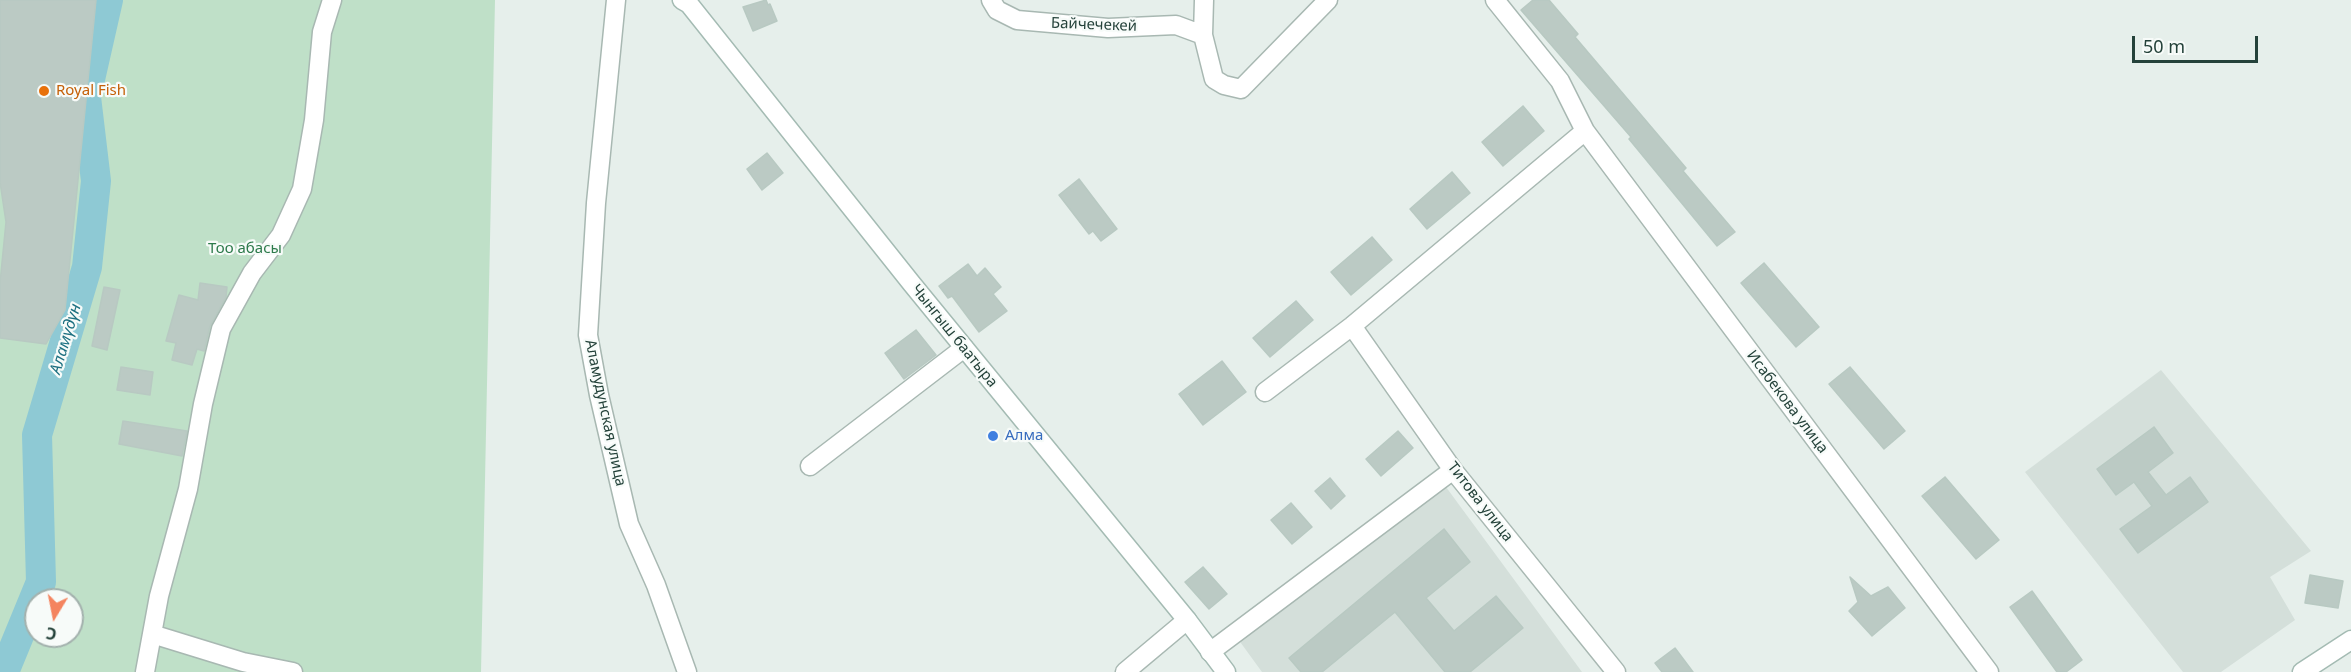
<!DOCTYPE html>
<meta charset="utf-8">
<style>
body{margin:0}
#map{position:relative;width:2351px;height:672px;overflow:hidden;background:#e6efeb;font-family:"Noto Sans",sans-serif}
canvas{display:block}
.north{position:absolute;left:24px;top:588px;width:60px;height:60px;box-sizing:border-box;background:#f7fbf9;border:2px solid #a3b1ad;border-radius:50%;rotate:190deg;font-size:16px;font-weight:700;line-height:24px;text-align:center;color:#24423a}
.north::after{content:'';display:block;margin:auto;width:21px;height:27px;background:#f4845f;clip-path:polygon(50% 0,100% 100%,50% 72%,0 100%)}
.scale{position:absolute;left:2132px;top:36px;width:126px;height:27px;box-sizing:border-box;border:3px solid #24423a;border-top:0;padding-left:8px;font-size:18px;line-height:21px;white-space:nowrap;color:#24423a;-webkit-text-stroke:4px #f7fbf9;paint-order:stroke}
</style>
<div id="map">
<canvas width="2351" height="672"></canvas>
<div class="north">С</div>
<div class="scale">50 m</div>
</div>
<script>
const ctx = document.querySelector('canvas').getContext('2d');
ctx.lineJoin = 'round';
function fill(path, color) { ctx.fillStyle = color; ctx.fill(path, 'evenodd'); }
const toPath = rows => new Path2D(rows.map(r => 'M' + r).join(''));
function stroke(path, color, width, dash) { ctx.strokeStyle = color; ctx.lineWidth = width; ctx.lineCap = dash ? 'butt' : 'round'; ctx.setLineDash(dash || []); ctx.stroke(path); }
function write(font, color, halo, rows, align = 'center') {
  ctx.font = font + ' "Noto Sans",sans-serif'; ctx.lineWidth = 4.5; ctx.setLineDash([]); ctx.textBaseline = 'middle'; ctx.strokeStyle = halo; ctx.fillStyle = color; for (const [text, x, y, turn = 0] of rows) {
    ctx.save(); ctx.translate(x, y); ctx.rotate((+turn || 0) * Math.PI / 180); ctx.textAlign = isNaN(turn) ? turn : align; if (halo) ctx.strokeText(text, 0, 0); ctx.fillText(text, 0, 0); ctx.restore();
  }
}
const built = toPath([
 [2161,370,2311,551,2270,577,2295,620,2221,672,2183,672,2025,472],
 [1446,487,1582,672,1262,672,1238,639]
]);
const green = toPath([
 [0,0,495,0,481,672,0,672],
 [36,600,72,600,72,636,36,636]
]);
const river = toPath([
 [4,672,41,582,37,435,87,267,96,181,86,97,108,0]
]);
const building = toPath([
 [0,0,96,0,65,310,46,344,0,338,0,283,6,222,0,182,0,0],
 [766,0,768,5,770,4,777,21,753,31,743,7,766,0],
 [1533,0,1549,0,1578,34,1575,37,1686,168,1683,171,1735,232,1717,246,1629,139,1631,137,1521,10,1533,0],
 [1523,106,1544,131,1503,166,1482,142,1523,106],
 [767,153,783,173,762,190,747,169,767,153],
 [1452,172,1470,193,1427,229,1410,209,1452,172],
 [1079,179,1117,229,1101,241,1093,231,1089,234,1059,195,1079,179],
 [1372,237,1392,260,1351,295,1331,272,1372,237],
 [1764,263,1819,327,1796,347,1741,283,1764,263],
 [968,264,977,276,985,268,1001,287,993,294,1007,311,979,332,952,296,948,298,939,286,968,264],
 [200,283,227,287,226,297,210,326,204,351,197,349,192,365,172,360,176,343,166,341,179,295,198,300,200,283],
 [104,287,120,290,107,350,92,346,104,287],
 [1296,301,1313,320,1270,357,1253,338,1296,301],
 [916,330,936,355,904,379,885,353,916,330],
 [1222,361,1246,392,1203,425,1179,394,1222,361],
 [121,367,153,372,150,395,117,390,121,367],
 [1850,367,1905,431,1884,449,1829,384,1850,367],
 [123,421,187,431,182,456,119,444,123,421],
 [2154,427,2173,453,2148,472,2166,495,2190,477,2208,502,2138,553,2120,529,2152,506,2134,482,2116,495,2097,469,2154,427],
 [1398,431,1413,448,1381,476,1366,459,1398,431],
 [1945,477,1999,540,1976,559,1922,496,1945,477],
 [1330,478,1345,496,1331,509,1315,491,1330,478],
 [1291,503,1312,527,1292,544,1271,520,1291,503],
 [1444,529,1470,562,1426,598,1454,631,1496,596,1523,628,1470,672,1445,672,1395,612,1322,672,1301,672,1289,658,1444,529],
 [1203,567,1227,594,1209,609,1185,582,1203,567],
 [2310,575,2343,581,2338,608,2305,603,2310,575],
 [1850,577,1871,596,1888,587,1905,608,1872,636,1849,611,1858,602,1850,577],
 [2032,591,2082,660,2066,672,2057,672,2010,607,2032,591],
 [1675,648,1693,672,1662,672,1655,663,1675,648]
]);
const minor = toPath([
 [616,0,596,203,588,335,599,395,629,524,656,585,687,672],
 [991,0,997,10,1017,20,1108,28,1176,25,1203,35],
 [1204,0,1203,35,1214,79,1224,85,1241,89,1328,0],
 [1495,0,1560,81,1585,131,1989,672],
 [1352,326,1453,470,1616,672],
 [1265,392,1352,326,1585,131],
 [810,466,964,348],
 [152,634,243,662,293,672],
 [1210,652,1453,470],
 [145,672,159,596,188,489,203,404,221,329,252,273,281,235,302,189,314,120,322,32,332,0],
 [1125,672,1187,620]
]);
const secondary = toPath([
 [682,0,689,4,912,284,1187,620,1226,672],
 [2302,672,2351,640]
]);
const markers = [
 [44,91,6,"#e8710a"],
 [993,436,6,"#3f7fe0"]
];
const streetNames = [
 ["Байчечекей",1094,25,2],
 ["Чынгыш баатыра",954,336,51],
 ["Исабекова улица",1787,402,53],
 ["Аламудунская улица",605,413,78],
 ["Титова улица",1480,502,52]
];
const foodNames = [
 ["Royal Fish",56,91]
];
const parkNames = [
 ["Тоо абасы",245,249]
];
const shopNames = [
 ["Алма",1005,436]
];
const waterNames = [
 ["Аламүдүн",66,339,-73]
];
fill(built, '#d4dfda');
fill(green, '#bfe0c8');
stroke(river, '#8ec9d4', 30);
fill(building, '#bbcac4');
stroke(building, '#b8c9c2', 1.5);
stroke(minor, '#a8b8b2', 21);
stroke(secondary, '#a4bbb3', 21);
stroke(minor, '#fff', 18);
stroke(secondary, '#fff', 18);
for (const [x, y, r, color] of markers) { const dot = new Path2D(); dot.arc(x, y, r, 0, 2 * Math.PI); ctx.fillStyle = color; ctx.fill(dot); stroke(dot, '#f7fbf9', 2); }
write('15px', '#24423a', '#f7fbf9', streetNames);
write('15px', '#c56008', '#f7fbf9', foodNames, 'left');
write('15px', '#2d7a4b', '#f7fbf9', parkNames);
write('15px', '#366cbe', '#f7fbf9', shopNames, 'left');
write('italic 16px', '#1c6f80', '#f7fbf9', waterNames);
</script>
